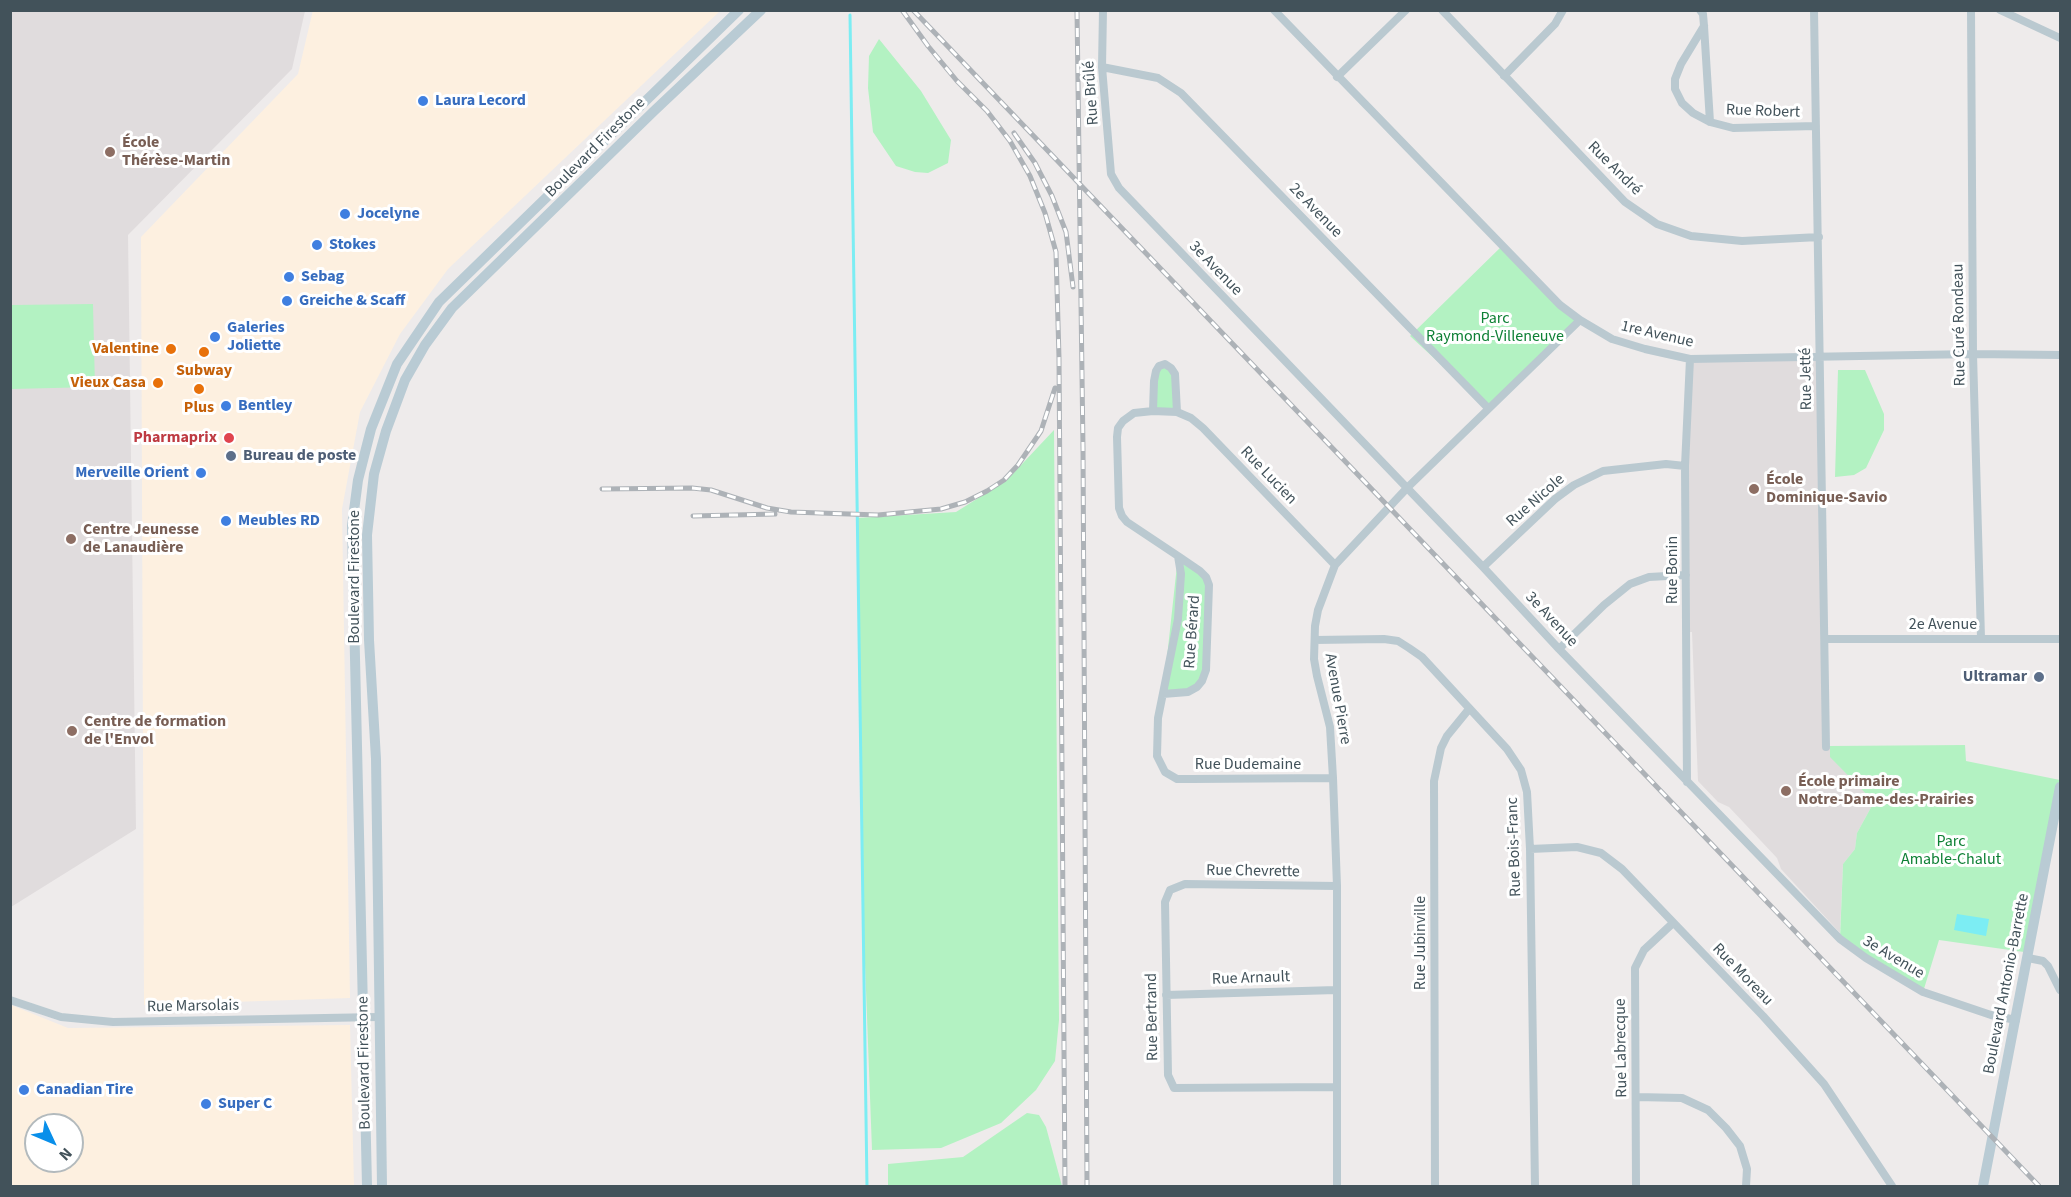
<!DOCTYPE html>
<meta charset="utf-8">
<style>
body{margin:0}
#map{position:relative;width:2071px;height:1197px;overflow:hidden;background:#eeebeb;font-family:"Source Sans 3",sans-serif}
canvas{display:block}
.frame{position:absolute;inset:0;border:12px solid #42525a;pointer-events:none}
.north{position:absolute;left:24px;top:1113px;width:60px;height:60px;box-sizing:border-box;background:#fff;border:2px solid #b3babd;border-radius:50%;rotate:134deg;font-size:16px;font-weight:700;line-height:24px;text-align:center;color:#42525a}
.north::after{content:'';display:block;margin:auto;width:21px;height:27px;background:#098fea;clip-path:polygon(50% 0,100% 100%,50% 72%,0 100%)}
</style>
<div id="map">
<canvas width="2071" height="1197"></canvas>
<div class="frame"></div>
<div class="north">N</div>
</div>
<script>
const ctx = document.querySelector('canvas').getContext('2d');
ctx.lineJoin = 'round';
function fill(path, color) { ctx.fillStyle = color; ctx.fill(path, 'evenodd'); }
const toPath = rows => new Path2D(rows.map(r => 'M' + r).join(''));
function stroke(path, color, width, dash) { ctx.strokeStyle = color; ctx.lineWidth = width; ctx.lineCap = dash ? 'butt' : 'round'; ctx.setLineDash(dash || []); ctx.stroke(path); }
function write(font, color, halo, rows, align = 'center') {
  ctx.font = font + ' "Source Sans 3",sans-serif'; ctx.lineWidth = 6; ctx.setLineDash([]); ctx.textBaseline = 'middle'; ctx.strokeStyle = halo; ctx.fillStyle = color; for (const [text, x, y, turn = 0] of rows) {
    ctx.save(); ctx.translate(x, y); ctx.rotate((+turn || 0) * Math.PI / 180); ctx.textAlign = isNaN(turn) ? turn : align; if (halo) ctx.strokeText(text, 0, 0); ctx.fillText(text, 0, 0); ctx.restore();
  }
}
const commercial = toPath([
 [313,10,720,11,448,269,400,334,360,412,342,509,350,998,144,1005,141,237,298,74],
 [11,1005,68,1028,350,1025,354,1186,11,1186],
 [36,1125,72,1125,72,1161,36,1161]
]);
const education = toPath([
 [11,11,305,11,292,69,128,235,136,829,11,907],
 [1821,356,1825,746,1830,746,1831,757,1874,802,1857,833,1855,849,1843,864,1840,933,1781,869,1777,858,1729,807,1718,802,1698,781,1692,632,1687,632,1690,359]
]);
const green = toPath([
 [879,39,921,91,951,140,948,163,928,173,915,172,896,166,873,132,868,88,869,56],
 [1503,245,1580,320,1488,408,1410,336],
 [93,304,95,387,11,389,11,305],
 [1159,366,1171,368,1177,412,1153,411],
 [1838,370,1865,370,1884,414,1884,430,1866,468,1854,475,1835,477],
 [1054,430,1059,1020,1055,1061,1036,1090,1001,1123,941,1148,872,1150,864,937,857,518,956,512,1007,480],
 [1178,556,1206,577,1206,670,1197,687,1163,694],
 [1965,745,1966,761,2060,780,2060,786,2024,952,1939,940,1923,992,1840,939,1843,864,1855,849,1857,833,1874,802,1830,757,1830,746],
 [1027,1113,1039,1115,1046,1127,1062,1186,888,1186,888,1164,963,1157]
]);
const water = toPath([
 [1957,914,1989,919,1986,936,1954,930]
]);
const stream = toPath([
 [850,15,867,1186]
]);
const street = toPath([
 [1103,10,1102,67,1111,174,1119,188,1483,567,1559,649,1840,939,1866,958,1923,992,1991,1015,2016,1020],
 [1274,10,1560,305,1580,320,1612,339,1645,349,1690,359,1973,354,2060,355],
 [1442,10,1625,202,1657,224,1691,236,1742,241,1819,237],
 [1700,10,1703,14,1704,26,1710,122],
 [1814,10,1826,747],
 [1971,10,1973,354,1981,638],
 [2000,10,2060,38],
 [1704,26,1681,64,1675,79,1675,89,1682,103,1693,113,1710,122,1733,128,1816,126],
 [1102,67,1158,78,1181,93,1488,408],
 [1504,76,1555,24,1563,10],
 [1337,77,1406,10],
 [1153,411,1134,413,1123,421,1118,428,1117,437,1119,508,1122,516,1127,522,1178,556,1181,574,1178,619,1158,718,1157,756,1165,772,1177,779,1192,779,1333,778],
 [1177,412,1153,411,1154,381,1156,371,1159,366,1165,364,1171,368,1175,374,1177,412,1191,418,1203,428,1335,565],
 [1483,567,1555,499,1574,485,1603,471,1666,464,1685,466],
 [1825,639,2060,639],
 [1315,640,1384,639,1398,641,1409,648,1422,657,1507,749,1521,770,1527,792,1530,849,1535,1186],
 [1559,649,1604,605,1630,584,1649,577,1686,575],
 [1163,694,1188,692,1197,687,1202,681,1206,670,1209,585,1206,577,1200,571,1178,556],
 [1687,782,1685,466,1690,359],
 [1530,849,1577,847,1601,853,1622,869,1763,1016,1824,1084,1892,1186],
 [1337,886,1185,884,1170,890,1165,902,1168,1075,1174,1088,1337,1087],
 [2028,958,2043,961,2048,966,2060,990],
 [1166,995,1336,990],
 [10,1000,61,1017,113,1022,378,1017],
 [1637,1097,1682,1098,1708,1110,1726,1128,1740,1146,1747,1169,1746,1186],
 [1337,1186,1337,886,1333,778,1330,727,1317,676,1314,659,1315,626,1318,610,1335,565,1407,488,1580,320],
 [1435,1186,1434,781,1441,748,1447,736,1469,709],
 [1636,1186,1635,968,1644,950,1673,923]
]);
const secondary = toPath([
 [367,1186,352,526,358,480,371,429,397,364,439,302,739,10],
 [382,1186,376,759,369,640,367,535,374,474,386,431,405,380,425,345,452,308,654,111,761,10],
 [1983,1186,2060,787]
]);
const rail = toPath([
 [902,10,928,46,957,81,987,111,1010,141,1030,176,1045,213,1056,252,1059,358,1065,1186],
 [913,10,2039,1186],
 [1077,10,1083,448,1087,1186],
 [1014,133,1035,163,1052,196,1066,232,1073,287],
 [602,489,692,488,711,490,767,508,791,512,878,515,941,509,965,502,987,491,1004,480,1018,465,1041,431,1055,388],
 [693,516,775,514]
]);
const markers = [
 [423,101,6,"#3f7fe0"],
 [110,152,6,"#8d6e63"],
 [345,214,6,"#3f7fe0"],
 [317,245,6,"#3f7fe0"],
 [289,277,6,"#3f7fe0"],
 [287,301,6,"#3f7fe0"],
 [215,337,6,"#3f7fe0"],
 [171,349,6,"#e8710a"],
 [204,352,6,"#e8710a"],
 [158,383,6,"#e8710a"],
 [199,389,6,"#e8710a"],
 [226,406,6,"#3f7fe0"],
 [229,438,6,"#e0444e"],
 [231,456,6,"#5c6f8a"],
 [201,473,6,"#3f7fe0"],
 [1754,489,6,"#8d6e63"],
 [226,521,6,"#3f7fe0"],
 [71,539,6,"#8d6e63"],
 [2039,677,6,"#5c6f8a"],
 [72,731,6,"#8d6e63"],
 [1786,791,6,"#8d6e63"],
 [24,1090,6,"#3f7fe0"],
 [206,1104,6,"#3f7fe0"]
];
const streetNames = [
 ["Rue Brûlé",1092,93,-94],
 ["Rue Robert",1763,112,2],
 ["Boulevard Firestone",596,148,-45],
 ["Rue André",1614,169,45],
 ["2e Avenue",1315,211,46],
 ["3e Avenue",1215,269,46],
 ["Rue Curé Rondeau",1960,325,-91],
 ["1re Avenue",1657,335,13],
 ["Rue Jetté",1807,379,-91],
 ["Rue Lucien",1268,476,46],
 ["Rue Nicole",1536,501,-41],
 ["Rue Bonin",1673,570,-90],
 ["Boulevard Firestone",355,577,-90],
 ["3e Avenue",1551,620,47],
 ["2e Avenue",1943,625],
 ["Rue Bérard",1193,632,-86],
 ["Avenue Pierre",1337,699,80],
 ["Rue Dudemaine",1248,765],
 ["Rue Bois-Franc",1515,847,-92],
 ["Rue Chevrette",1253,872,1],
 ["Rue Jubinville",1421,943,-90],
 ["3e Avenue",1893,958,31],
 ["Rue Moreau",1742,975,46],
 ["Rue Arnault",1251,979,-2],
 ["Boulevard Antonio-Barrette",2007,984,-79],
 ["Rue Marsolais",193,1007,-1],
 ["Rue Bertrand",1153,1017,-91],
 ["Rue Labrecque",1622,1048,-91],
 ["Boulevard Firestone",365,1063,-91]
];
const shopNames = [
 ["Laura Lecord",435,101],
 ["Jocelyne",357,214],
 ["Stokes",329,245],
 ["Sebag",301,277],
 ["Greiche & Scaff",299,301],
 ["Galeries",227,328],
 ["Joliette",227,346],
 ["Bentley",238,406],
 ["Merveille Orient",189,473,"right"],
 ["Meubles RD",238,521],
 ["Canadian Tire",36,1090],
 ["Super C",218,1104]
];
const educationNames = [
 ["École",122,143],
 ["Thérèse-Martin",122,161],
 ["École",1766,480],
 ["Dominique-Savio",1766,498],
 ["Centre Jeunesse",83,530],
 ["de Lanaudière",83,548],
 ["Centre de formation",84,722],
 ["de l'Envol",84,740],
 ["École primaire",1798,782],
 ["Notre-Dame-des-Prairies",1798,800]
];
const parkNames = [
 ["Parc",1495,319],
 ["Raymond-Villeneuve",1495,337],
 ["Parc",1951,842],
 ["Amable-Chalut",1951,860]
];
const foodNames = [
 ["Valentine",159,349],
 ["Subway",204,371,"center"],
 ["Vieux Casa",146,383],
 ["Plus",199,408,"center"]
];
const healthNames = [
 ["Pharmaprix",217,438]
];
const serviceNames = [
 ["Bureau de poste",243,456],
 ["Ultramar",2027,677,"right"]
];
fill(commercial, '#fdf0e0');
fill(education, '#e0dcdd');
fill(green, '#b3f2c2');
fill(water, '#7cedf3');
stroke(stream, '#7cedf3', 3);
stroke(street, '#bac9d0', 8);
stroke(secondary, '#b9cbd4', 10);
stroke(rail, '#adb2b7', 5);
stroke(rail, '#fff', 3, [9]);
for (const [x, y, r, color] of markers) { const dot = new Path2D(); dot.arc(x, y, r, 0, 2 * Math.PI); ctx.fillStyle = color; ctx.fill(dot); stroke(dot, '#fff', 2); }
write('16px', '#42525a', '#fff', streetNames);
write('bold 16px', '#366cbe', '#fff', shopNames, 'left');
write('bold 16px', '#785e54', '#fff', educationNames, 'left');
write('16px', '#0e8035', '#fff', parkNames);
write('bold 16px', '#c56008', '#fff', foodNames, 'right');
write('bold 16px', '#be3a42', '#fff', healthNames, 'right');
write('bold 16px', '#4e5e75', '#fff', serviceNames, 'left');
</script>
